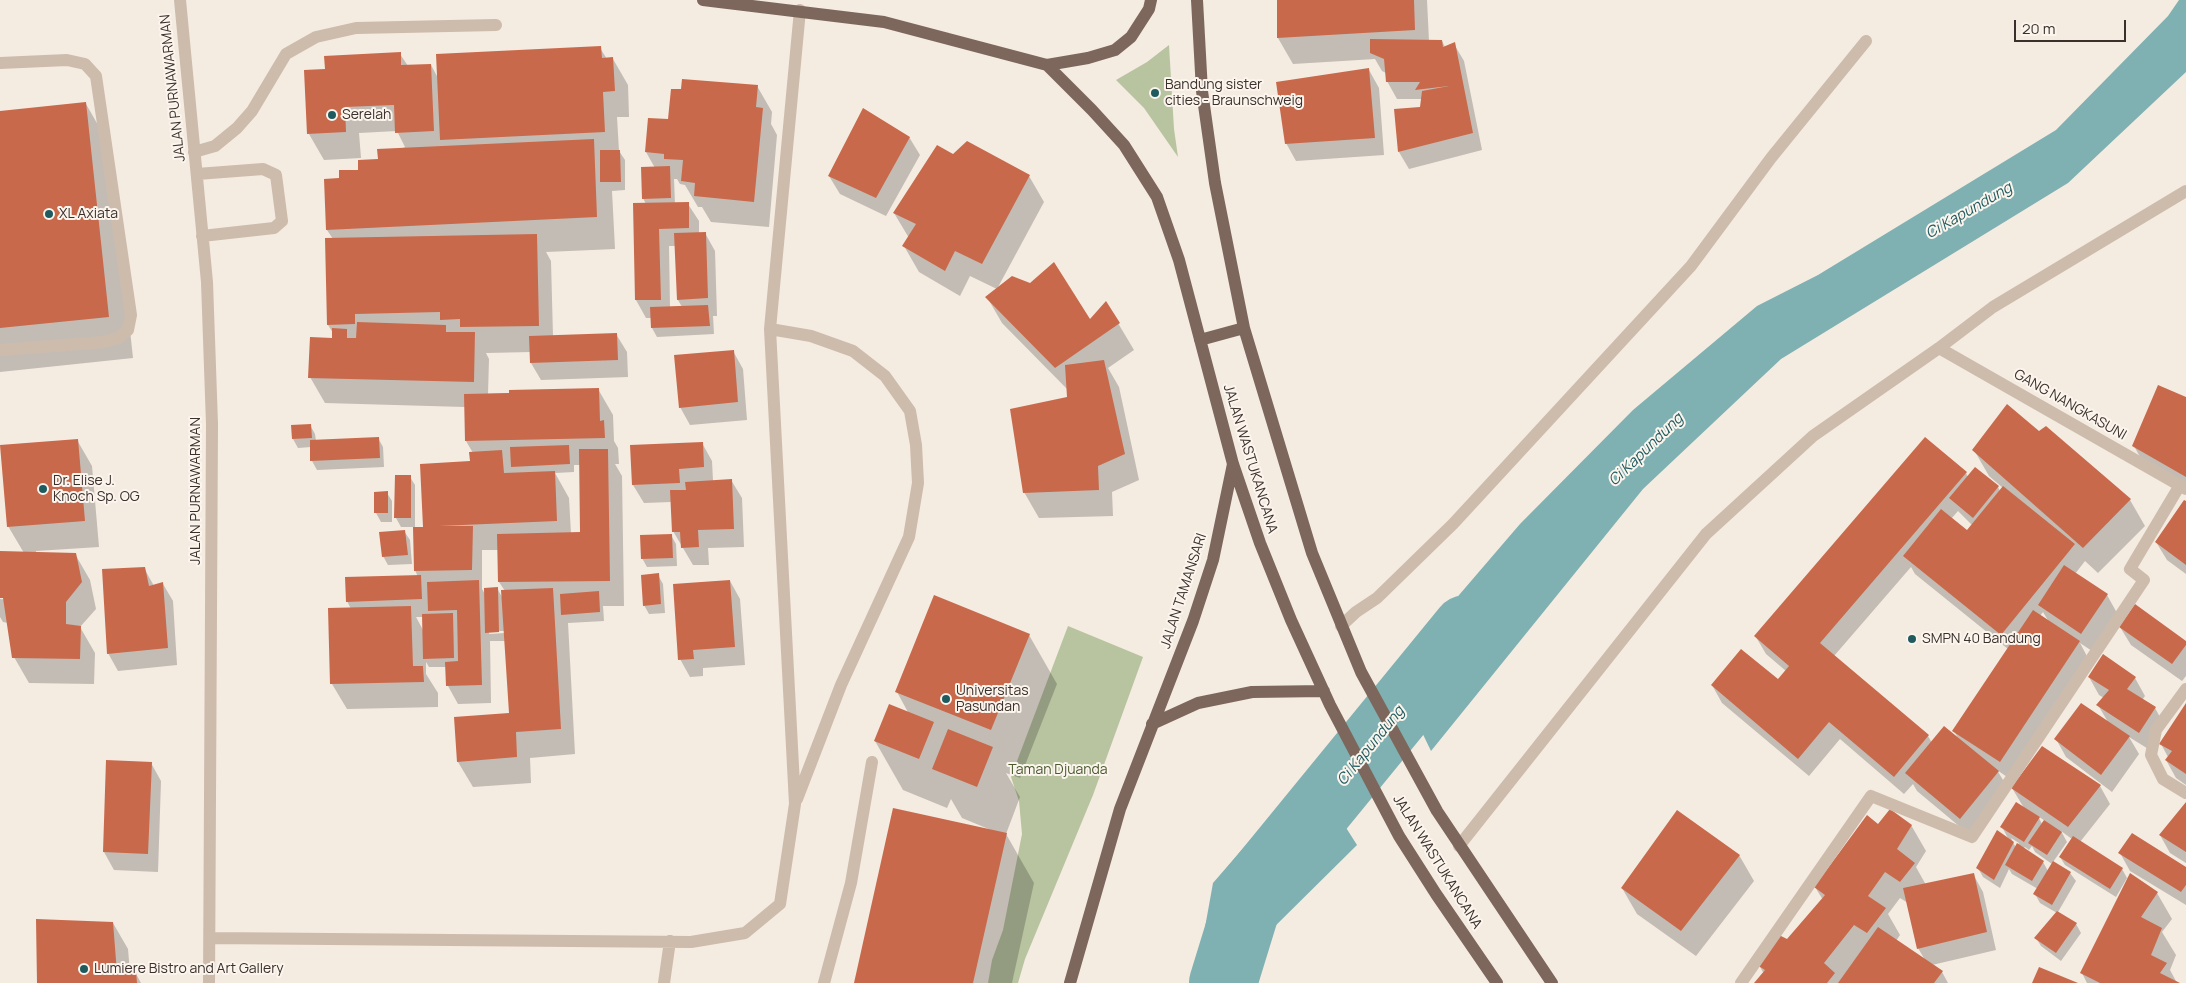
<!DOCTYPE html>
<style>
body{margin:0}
#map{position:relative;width:2186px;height:983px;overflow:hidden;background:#f4ebe1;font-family:Manrope,sans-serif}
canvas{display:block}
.scale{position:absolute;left:2014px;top:20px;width:112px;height:22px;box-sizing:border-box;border:2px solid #3b302b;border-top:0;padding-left:6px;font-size:15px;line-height:18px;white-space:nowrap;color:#3b302b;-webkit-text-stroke:4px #fbf5ee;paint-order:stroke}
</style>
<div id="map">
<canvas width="2186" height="983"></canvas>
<div class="scale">20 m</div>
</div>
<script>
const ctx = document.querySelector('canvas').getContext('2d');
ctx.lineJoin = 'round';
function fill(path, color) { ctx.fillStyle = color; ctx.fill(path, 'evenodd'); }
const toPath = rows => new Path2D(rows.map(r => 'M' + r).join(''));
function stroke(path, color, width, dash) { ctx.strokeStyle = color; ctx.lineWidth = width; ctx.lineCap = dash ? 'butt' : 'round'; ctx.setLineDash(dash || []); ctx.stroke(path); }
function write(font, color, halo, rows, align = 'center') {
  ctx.font = font + ' Manrope,sans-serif'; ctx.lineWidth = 4; ctx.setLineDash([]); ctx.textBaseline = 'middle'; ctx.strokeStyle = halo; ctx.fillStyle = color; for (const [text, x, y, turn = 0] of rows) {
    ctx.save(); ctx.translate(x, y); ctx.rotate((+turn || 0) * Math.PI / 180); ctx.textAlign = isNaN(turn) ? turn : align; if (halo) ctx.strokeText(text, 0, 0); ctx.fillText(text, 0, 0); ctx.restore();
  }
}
const green = toPath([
 [1169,45,1174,129,1178,157,1144,108,1116,80,1147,62],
 [1068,626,1143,657,1093,795,1025,959,1018,983,988,983,992,960,1003,930,1022,834,1019,801,1011,777]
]);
const water = toPath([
 [2179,0,2186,0,2186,72,2068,183,1781,359,1643,489,1431,751,1393,672,1520,524,1633,410,1757,306,1818,275,2056,130,2168,16],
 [1310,771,1357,845,1259,942,1246,983,1195,983,1213,883]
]);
const shadow = toPath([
 [1278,0,1427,0,1429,41,1442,41,1445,47,1454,44,1464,61,1482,150,1409,169,1399,152,1421,108,1422,99,1397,99,1387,81,1386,73,1382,71,1375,59,1293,64,1278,38],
 [600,48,607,59,613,59,628,85,629,117,617,117,619,151,625,160,625,190,612,191,615,249,546,252,551,261,553,337,616,334,627,352,628,377,541,380,531,363,531,352,486,353,489,359,488,394,598,389,613,415,614,441,618,448,619,464,615,464,622,476,624,606,603,606,604,621,568,623,575,754,530,758,531,783,473,787,458,762,510,714,506,641,490,641,491,703,458,704,448,686,447,667,429,667,426,662,426,674,438,693,438,707,347,709,332,684,351,609,347,601,418,577,415,570,414,527,401,527,396,518,410,477,415,485,415,528,426,528,471,463,473,453,466,441,465,407,325,403,310,377,333,340,333,333,328,325,333,239,327,230,340,180,405,147,397,131,359,133,361,158,324,160,309,134,326,70,400,54,408,66,431,65,438,78],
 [574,465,581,465,581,534,571,534,569,498,555,473,574,472],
 [482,550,499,550,499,582,505,591,503,599,497,588,485,594,482,589],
 [416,617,423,617,423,630],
 [489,631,505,631,505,633,489,634],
 [1369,70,1379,88,1384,155,1296,161,1286,143],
 [757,86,772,112,771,124,777,135,769,227,711,222,702,207,698,207,685,185,680,184,677,179,674,179,675,204,688,204,699,221,699,234,705,233,715,251,717,316,713,316,714,334,657,337,652,328,652,318,646,318,636,300,646,204,643,198,655,168,646,152,669,121],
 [669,246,676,246,678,300,682,307,670,308],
 [86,104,110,146,133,358,0,372,0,113],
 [909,137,920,155,886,216,840,194,829,176],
 [953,156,1029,176,1044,202,997,289,1090,321,1106,303,1134,350,1108,368,1119,387,1139,480,1112,492,1113,516,1039,518,1024,492,1069,398,1068,390,1002,323,987,297,997,289,970,276,960,296,919,272,904,246,909,238,894,213],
 [733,351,743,369,747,420,690,425,680,407],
 [2186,398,2186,488,2144,464,2134,446],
 [310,425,315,434,316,441,378,438,383,447,384,467,317,470,312,461,311,447,298,448,293,439],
 [2039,433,2130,500,2145,526,2098,573,2085,561,2075,574,2107,595,2117,613,2092,651,2080,643,2089,660,2010,779,1997,770,2009,790,1971,836,1917,791,1913,784,1904,794,1840,739,1809,776,1722,703,1712,685,1778,681,1786,671,1766,654,1756,637,1966,473,1968,477,1998,487,2000,491,2003,488,1989,476,1974,450],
 [1958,511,1973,526,1967,532,1951,519],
 [1911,567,1915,574,2008,649,1954,731,1959,740,1932,743,1928,736,1834,656],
 [2043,612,2049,622,2040,616],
 [77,440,92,466,99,547,36,551,36,553,75,554,90,580,96,609,80,627,95,653,94,684,29,683,14,657,8,623,3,622,0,617,0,599,9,600,0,597,0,552,24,553,8,526],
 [702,443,712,461,713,481,731,480,742,498,744,547,708,548,709,565,693,565,673,531,671,502,644,503,633,485,631,446],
 [375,493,387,493,392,501,392,522,381,522,376,513],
 [2186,502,2186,574,2167,560,2156,542],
 [404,531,410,540,412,564,388,565,383,556],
 [671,535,676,544,677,566,647,567,642,558],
 [144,568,154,586,163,584,173,601,177,665,118,671,108,653],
 [658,575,663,584,665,613,649,614,644,605],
 [730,581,740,599,745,665,703,668,703,676,690,677,680,659],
 [2120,627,2186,642,2186,676,2182,681,2131,645],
 [1029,635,1057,684,1020,778,1006,773,1020,797,1006,834,1034,883,1012,983,855,983,991,830,962,818,951,799,947,808,903,790,875,741,909,714,897,692],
 [2089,677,2135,678,2145,696,2142,700,2155,708,2165,726,2150,750,2129,737,2139,754,2112,792,2066,757,2056,739,2108,722,2098,705,2104,698,2099,695],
 [2186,706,2186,785,2176,778,2166,760,2168,757,2161,744],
 [108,762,151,763,161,781,158,872,114,870,104,852],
 [2100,786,2110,804,2080,842,2122,869,2127,878,2116,897,2065,865,2060,857,2072,839,2061,831,2067,842,2053,862,2070,873,2076,881,2058,912,2076,924,2081,933,2061,961,2041,946,2036,938,2057,913,2040,903,2035,894,2038,889,2012,874,2009,869,2000,888,1983,877,1978,868,2009,840,2002,827,2024,808,2012,788],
 [2038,816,2045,821,2042,824],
 [2011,838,2019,843,2016,848],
 [2032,846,2035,852,2052,864,2048,871,2043,862,2023,849,2025,847,2029,850],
 [2186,804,2186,863,2170,853,2160,835],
 [1911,825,1926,851,1916,867,1926,885,1973,874,1983,892,1996,950,1932,965,1942,972,1948,983,1755,983,1764,974,1759,965,1787,941,1823,900,1815,887,1879,826],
 [1900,898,1908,903,1918,948,1925,960,1896,941,1900,935,1888,914],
 [2120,853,2186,868,2186,905,2130,871],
 [1739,855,1754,881,1696,956,1637,914,1622,888],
 [2157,893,2172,919,2162,932,2176,955,2170,970,2177,983,2087,983,2082,973],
 [113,923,128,949,130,973,135,972,141,983,38,983]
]);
const river = toPath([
 [1223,983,1251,892,1466,629]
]);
const building = toPath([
 [1277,0,1414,0,1415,30,1277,38],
 [1370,39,1442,40,1443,47,1455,42,1473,133,1398,152,1394,109,1420,107,1422,91,1449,86,1415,90,1420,82,1386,82,1384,59,1370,53],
 [601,46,602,58,613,57,615,91,603,92,605,132,440,140,436,54],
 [401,52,401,65,431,64,434,131,395,133,394,105,345,107,346,132,307,134,304,70,325,69,324,56],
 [1369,68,1375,138,1285,144,1276,82],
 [682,79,758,85,756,107,763,108,754,202,694,196,695,183,681,181,683,160,664,159,664,154,645,152,648,118,668,119,671,89,681,89],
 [86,102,109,317,0,328,0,111],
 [863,108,910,137,876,198,828,176],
 [594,139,597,217,326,230,324,179,339,178,339,170,358,170,358,160,378,159,377,149],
 [967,141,1030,175,982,264,955,251,945,271,902,246,916,224,893,213,937,145,953,154],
 [600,150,620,150,621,182,600,182],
 [670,166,671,198,642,199,641,167],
 [689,202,689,228,659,229,661,300,635,300,633,203],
 [706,232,708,298,677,300,674,233],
 [537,234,539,326,460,327,460,319,440,320,440,312,355,314,355,324,327,325,325,238],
 [1054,262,1090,319,1106,301,1120,323,1055,368,985,297,1012,276,1030,283],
 [708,305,710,326,651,328,650,307],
 [357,322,446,325,446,332,475,332,474,382,308,378,310,337,332,338,332,328,347,329,347,338,356,338],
 [617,333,618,360,530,363,529,336],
 [734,350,738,402,679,408,674,355],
 [1104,360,1125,454,1098,466,1099,490,1023,493,1010,409,1067,397,1065,365],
 [2158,385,2186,397,2186,477,2132,446],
 [599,388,600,421,604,420,605,438,465,441,464,394,509,393,509,390],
 [2007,404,2039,431,2046,426,2131,499,2083,548,1972,450],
 [311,424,312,438,292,439,291,425],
 [379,437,380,458,310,461,310,440],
 [1925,437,1967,472,1820,643,1929,735,1894,777,1829,722,1798,759,1711,685,1741,649,1778,679,1789,666,1754,636],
 [78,439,85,521,7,527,0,445],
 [703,442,704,467,679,469,680,483,632,485,630,445],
 [569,445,570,464,511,467,510,447],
 [579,449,608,449,610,581,498,582,497,534,580,532],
 [502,450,504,473,555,471,557,521,439,526,473,526,472,570,414,571,413,527,423,527,420,464,470,461,469,452],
 [1975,467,1999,486,1973,518,1949,498],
 [395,475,411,475,411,518,394,518],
 [732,479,734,529,698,530,699,547,681,548,680,532,672,532,670,490,686,490,685,482],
 [2003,486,2075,544,2001,635,1903,556,1941,509,1967,530],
 [388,491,388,513,374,513,374,492],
 [2184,500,2186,501,2186,565,2155,542],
 [405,530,408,555,382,557,379,532],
 [672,534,673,558,641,559,640,535],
 [0,551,76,553,82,582,66,602,66,624,81,626,80,659,12,658,3,598,0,598],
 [2064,565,2108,594,2081,634,2038,605],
 [145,567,149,586,163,582,168,648,107,654,102,569],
 [659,573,661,604,643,606,641,575],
 [421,575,422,599,346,602,345,577],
 [479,580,482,685,446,686,445,662,458,661,457,610,428,611,427,582],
 [730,580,735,647,693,650,694,659,678,660,673,584],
 [498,587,499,632,485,633,484,588],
 [553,588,561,729,516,732,517,757,457,762,454,717,509,713,501,590],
 [599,591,600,612,561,615,560,594],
 [934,595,1030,634,991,730,895,692],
 [2135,604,2186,641,2186,645,2172,664,2119,627],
 [411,606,413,666,423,666,424,682,330,684,328,608],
 [2033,610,2080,641,2000,762,1952,731],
 [453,613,454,658,423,659,422,614],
 [2103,654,2136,677,2127,689,2156,707,2139,733,2096,705,2109,690,2088,677],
 [2081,703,2130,736,2101,775,2054,739],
 [2186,703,2186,774,2165,760,2172,751,2159,744],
 [889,704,934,722,919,759,874,741],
 [1944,726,1999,771,1960,819,1905,773],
 [948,729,993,747,977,787,932,769],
 [2042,746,2101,785,2068,827,2011,788],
 [106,760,152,762,148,854,103,852],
 [2016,802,2040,817,2024,842,2000,827],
 [2186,802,2186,852,2159,835],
 [893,808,1007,833,973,983,854,983],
 [1890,809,1912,825,1897,849,1915,863,1900,882,1885,872,1868,896,1886,908,1867,933,1854,925,1824,963,1835,973,1827,983,1754,983,1765,970,1757,965,1779,935,1787,939,1825,895,1814,887,1867,815,1878,824],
 [1677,810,1740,855,1681,931,1621,888],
 [2044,820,2062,832,2047,855,2028,843],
 [1997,830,2014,842,1994,880,1976,868],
 [2132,833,2186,867,2186,885,2181,892,2118,853],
 [2073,836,2123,868,2110,889,2059,857],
 [2017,843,2044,861,2032,881,2005,865],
 [2053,861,2071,872,2052,905,2033,894],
 [1974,873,1987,932,1917,949,1903,888],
 [2130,873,2158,892,2141,917,2162,928,2151,955,2167,963,2160,973,2180,983,2100,983,2080,973],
 [2057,911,2077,923,2056,953,2034,938],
 [36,919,113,922,117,973,136,971,137,983,37,983],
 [1878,927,1943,971,1934,983,1838,983],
 [2039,967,2078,983,2032,983]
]);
const minor = toPath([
 [180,0,207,282,212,424,209,983],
 [0,63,67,60,85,64,96,76,131,315,128,330,118,338,104,342,0,350],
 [194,152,215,146,237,128,252,111,286,54,316,37,356,28,496,25],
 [197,174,263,169,276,175,282,221,274,228,202,236],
 [770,329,811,336,853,351,885,376,910,411,916,445,918,483,909,537,841,685,797,799],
 [1939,348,2186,489],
 [1341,626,1356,612,1377,598,1453,524,1691,266,1771,158,1866,41],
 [2186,689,2156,730,2151,755,2163,779,2186,793],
 [1459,846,1706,534,1813,436,1939,348,1993,307,2186,191],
 [210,938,691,942,745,933,780,904,795,804,770,329,800,10],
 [664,983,670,941],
 [824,983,851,883,872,762],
 [1741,983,1871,796,1972,837,2144,580,2130,569,2180,485]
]);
const major = toPath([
 [703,0,884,22,1047,65,1088,58,1115,50,1131,37,1149,9,1151,0],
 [1197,0,1202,91,1215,183,1244,328,1312,553,1361,672,1437,811,1552,983],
 [1047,65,1092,110,1124,145,1157,197,1179,260,1233,464,1260,543,1291,620,1330,705,1399,836,1436,894,1497,983],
 [1200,340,1244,328],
 [1152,724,1198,703,1252,692,1324,691],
 [1070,983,1120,809,1193,621,1213,560,1233,464]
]);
const markers = [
 [1155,93,5,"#1f5a5e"],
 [332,115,5,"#1f5a5e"],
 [49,214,5,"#1f5a5e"],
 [43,489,5,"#1f5a5e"],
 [1912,639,5,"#1f5a5e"],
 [946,699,5,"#1f5a5e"],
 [84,969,5,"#1f5a5e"]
];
const poiNames = [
 ["Bandung sister",1165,85],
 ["cities - Braunschweig",1165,101],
 ["Serelah",342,115],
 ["XL Axiata",59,214],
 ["Dr. Elise J.",53,481],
 ["Knoch Sp. OG",53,497],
 ["SMPN 40 Bandung",1922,639],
 ["Universitas",956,691],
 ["Pasundan",956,707],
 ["Lumiere Bistro and Art Gallery",94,969]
];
const streetNames = [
 ["JALAN PURNAWARMAN",173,88,-96],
 ["GANG NANGKASUNI",2070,405,30],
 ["JALAN WASTUKANCANA",1250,459,73],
 ["JALAN PURNAWARMAN",196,491,-90],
 ["JALAN TAMANSARI",1184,591,-72],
 ["JALAN WASTUKANCANA",1437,862,58]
];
const parkNames = [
 ["Taman Djuanda",1058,770]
];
const waterNames = [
 ["Ci Kapundung",1969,211,-30],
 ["Ci Kapundung",1646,450,-44],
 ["Ci Kapundung",1371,746,-51]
];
fill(green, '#b8c4a0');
fill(water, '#7fb0b2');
fill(shadow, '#0003');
stroke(river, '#7fb0b2', 68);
fill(building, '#c8694b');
stroke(minor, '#cdbbac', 12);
stroke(major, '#7d675c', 12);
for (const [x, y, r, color] of markers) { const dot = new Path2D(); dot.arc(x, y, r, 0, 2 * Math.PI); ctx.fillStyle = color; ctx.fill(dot); stroke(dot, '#fbf5ee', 2); }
write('14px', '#3b302b', '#fbf5ee', poiNames, 'left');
write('14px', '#3b302b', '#fbf5ee', streetNames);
write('14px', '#4a5a2e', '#fbf5ee', parkNames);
write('italic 15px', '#1f5a5e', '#fbf5ee', waterNames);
</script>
